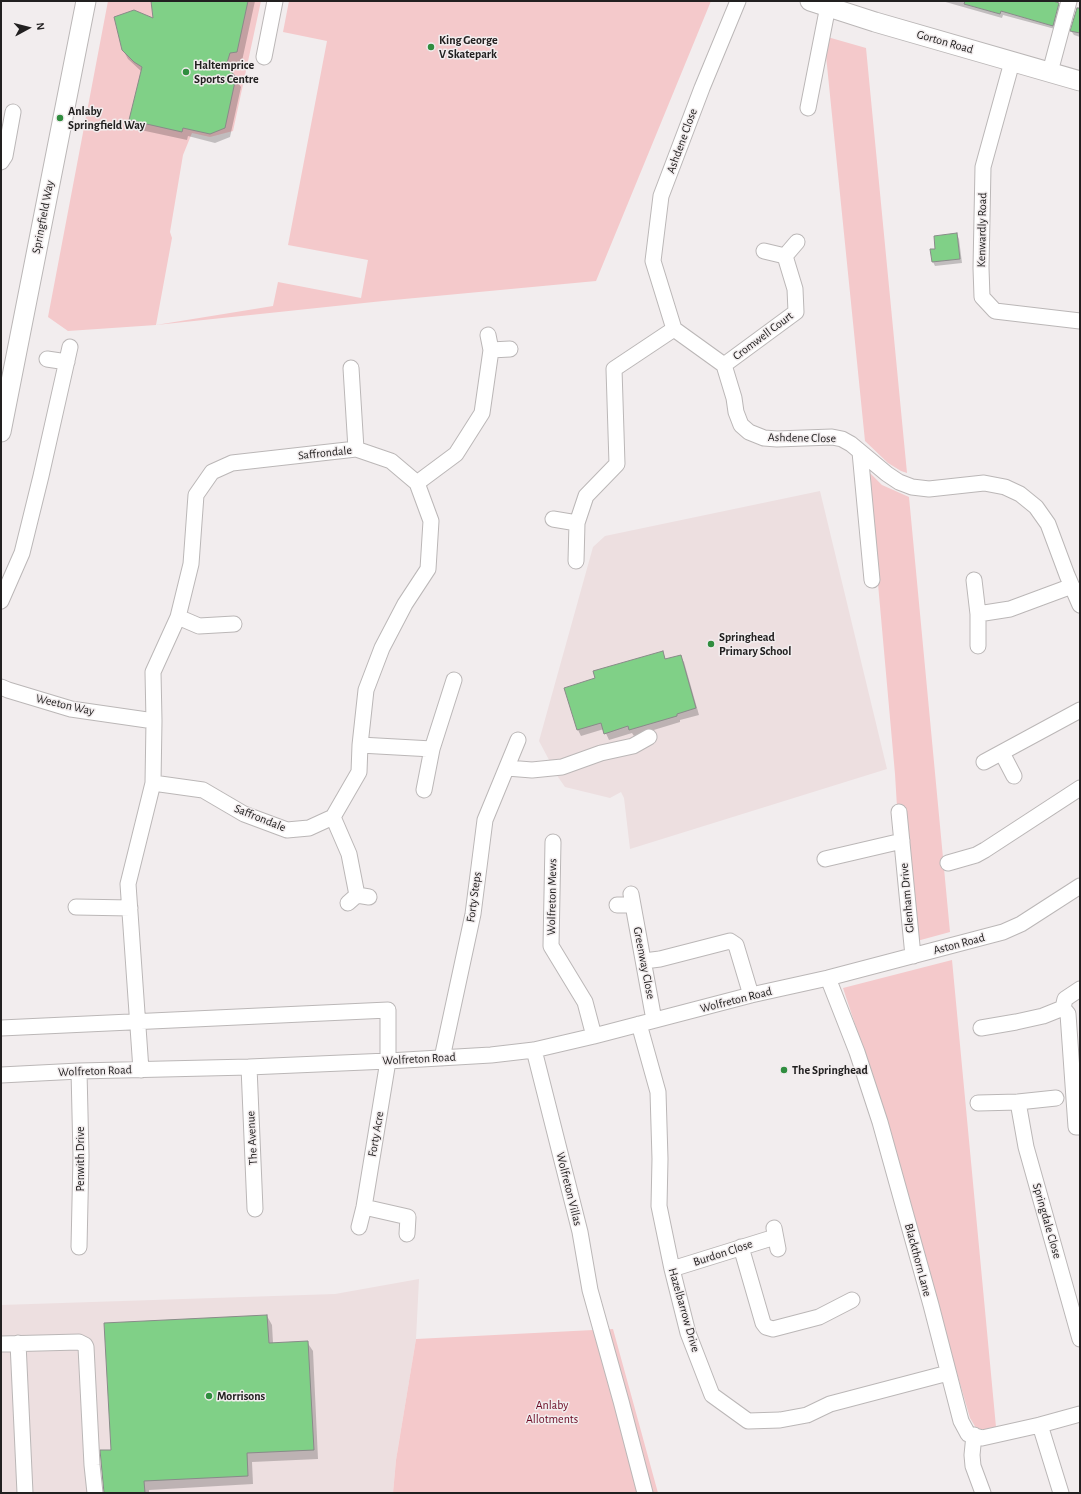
<!DOCTYPE html>
<style>
body{margin:0}
#map{position:relative;width:1081px;height:1494px;overflow:hidden;background:#f2edee;font-family:"Alegreya Sans",sans-serif}
canvas{display:block}
.frame{position:absolute;inset:0;border:2px solid #222020;pointer-events:none}
.north{position:absolute;left:8px;top:8px;width:40px;height:40px;-webkit-text-stroke:3px #f2edee;paint-order:stroke;rotate:83deg;font-size:11px;font-weight:700;line-height:16px;text-align:center;color:#222020}
.north::after{content:'';display:block;margin:auto;width:14px;height:18px;background:#222020;clip-path:polygon(50% 0,100% 100%,50% 72%,0 100%)}
</style>
<div id="map">
<canvas width="1081" height="1494"></canvas>
<div class="frame"></div>
<div class="north">N</div>
</div>
<script>
const ctx = document.querySelector('canvas').getContext('2d');
ctx.lineJoin = 'round';
function fill(path, color) { ctx.fillStyle = color; ctx.fill(path, 'evenodd'); }
const toPath = rows => new Path2D(rows.map(r => 'M' + r).join(''));
function stroke(path, color, width, dash) { ctx.strokeStyle = color; ctx.lineWidth = width; ctx.lineCap = dash ? 'butt' : 'round'; ctx.setLineDash(dash || []); ctx.stroke(path); }
function write(font, color, halo, rows, align = 'center') {
  ctx.font = font + ' "Alegreya Sans",sans-serif'; ctx.lineWidth = 3; ctx.setLineDash([]); ctx.textBaseline = 'middle'; ctx.strokeStyle = halo; ctx.fillStyle = color; for (const [text, x, y, turn = 0] of rows) {
    ctx.save(); ctx.translate(x, y); ctx.rotate((+turn || 0) * Math.PI / 180); ctx.textAlign = isNaN(turn) ? turn : align; if (halo) ctx.strokeText(text, 0, 0); ctx.fillText(text, 0, 0); ctx.restore();
  }
}
const built = toPath([
 [820,491,887,769,630,849,624,798,621,792,610,798,565,787,558,777,539,741,593,547,605,536],
 [419,1279,416,1339,396,1460,393,1493,1,1493,1,1305,335,1294]
]);
const green = toPath([
 [108,1,261,1,233,131,210,137,192,133,183,155,170,232,172,238,156,325,273,306,278,282,361,298,368,260,288,245,327,41,283,32,289,1,711,1,596,281,383,301,156,325,68,331,48,317],
 [824,36,866,48,907,473,901,471,888,463,865,441],
 [868,472,871,474,882,485,909,497,950,932,917,941,905,806,897,807,895,774],
 [952,960,996,1427,986,1430,976,1428,970,1418,937,1305,887,1121,843,988],
 [613,1329,658,1493,393,1493,396,1460,416,1339]
]);
const shadow = toPath([
 [152,1,255,1,242,61,235,62,231,73,241,87,230,137,215,143,188,136,187,140,136,129,130,120,142,72,128,59,123,50,154,20],
 [942,1,1049,1,1058,4,1061,8,1055,29,1003,15,1002,18],
 [1080,10,1080,37,1074,35,1071,31],
 [957,234,959,239,962,263,935,266,933,262,932,250,936,250],
 [662,652,666,660,680,656,684,662,699,715,680,720,680,722,634,736,632,733,609,740,604,729,581,736,578,730,597,679],
 [267,1316,272,1325,273,1343,307,1342,313,1351,318,1459,252,1462,253,1484,149,1490,149,1493,104,1493,112,1450]
]);
const building = toPath([
 [151,1,248,1,237,52,230,53,226,66,236,77,225,128,210,134,183,128,182,132,129,120,142,67,134,62,122,50,114,17,134,10,153,18,151,1],
 [965,1,1053,1,1059,3,1053,26,1001,11,1000,14,964,4,965,1],
 [1077,8,1080,8,1080,33,1070,31,1077,8],
 [957,233,960,259,932,262,930,249,935,249,934,236,957,233],
 [663,651,665,659,681,655,696,708,677,714,677,716,629,730,628,726,604,734,601,723,577,730,564,688,595,678,593,671,663,651],
 [267,1315,269,1343,308,1341,314,1450,247,1453,248,1476,144,1481,145,1493,104,1493,100,1450,111,1450,104,1323,267,1315]
]);
const minor = toPath([
 [738,1,702,88,661,196,653,261,674,329,724,365,734,398,736,412,741,425,749,432,764,438,777,439,832,437,842,439,851,444,887,474,899,482,912,487,929,489,984,483,1005,487,1020,494,1036,507,1048,524,1067,575,1080,605],
 [264,57,275,1],
 [1012,62,983,167,981,268,982,297,995,311,1080,321],
 [1050,72,1069,1],
 [808,108,828,6],
 [1,162,5,156,13,112],
 [764,251,785,256,797,242],
 [491,350,510,349],
 [47,359,67,362],
 [724,365,796,312,795,289,785,256],
 [351,368,356,449],
 [860,452,872,580],
 [417,483,456,454,482,413,491,350,488,335],
 [553,519,577,523],
 [576,561,577,523,586,496,617,464,614,369,674,329],
 [974,580,978,614,978,646],
 [1,601,22,553,41,476,70,347],
 [978,614,1010,609,1072,586],
 [178,617,199,626,234,624],
 [1,687,8,690,71,709,154,721],
 [360,745,432,749],
 [1002,753,1014,776],
 [984,762,1080,710],
 [507,768,532,770,562,767,601,753,633,746,649,737],
 [424,790,432,749,454,680],
 [899,812,913,956],
 [333,817,349,854,357,895],
 [553,842,551,946,585,1002,594,1036],
 [825,859,902,841],
 [948,863,976,855,985,850,1080,788],
 [631,894,654,1020],
 [348,903,357,895,369,897],
 [617,905,633,905],
 [76,907,130,908],
 [644,961,660,959,730,941,736,945,751,995],
 [828,978,857,1052,880,1122,931,1305,961,1421,968,1434,982,1438,1040,1425,1080,1414],
 [1063,1008,1068,1014,1076,1127,1080,1127],
 [1063,1008,1065,999,1080,989],
 [639,1024,658,1092,660,1159,659,1206,672,1269,688,1333,712,1395,748,1421,780,1420,807,1415,830,1404,948,1373],
 [1,1028,388,1010,388,1061,364,1207,359,1227],
 [981,1028,1016,1022,1043,1016,1063,1008],
 [534,1050,580,1232,590,1290,621,1401,645,1493],
 [442,1058,473,914,485,820,518,740],
 [249,1067,255,1209],
 [141,1070,128,884,153,783,154,721,153,672,178,617,191,564,196,495,212,472,232,463,356,449,391,461,417,483,431,521,428,569,405,604,382,648,366,690,360,745,359,772,333,817,309,828,287,830,244,814,203,790,153,783],
 [1,1075,79,1071,249,1067,388,1061,491,1055,534,1050,594,1036,751,995,828,978,1003,932,1021,924,1080,886],
 [1018,1102,1026,1147,1080,1339],
 [978,1103,1018,1102,1056,1098],
 [364,1207,408,1217,407,1234],
 [774,1228,778,1249],
 [79,1247,81,1156,79,1071],
 [741,1247,763,1323,766,1327,773,1329,819,1317,852,1300],
 [672,1269,775,1237],
 [18,1343,25,1493],
 [1,1344,79,1342,85,1345,86,1347,92,1465,95,1493],
 [1040,1425,1061,1493],
 [974,1435,972,1455,973,1466,983,1493]
]);
const major = toPath([
 [810,1,875,22,1080,81],
 [1,432,86,1]
]);
const markers = [
 [431,47,4,"#308d3f"],
 [186,72,4,"#308d3f"],
 [60,118,4,"#308d3f"],
 [711,644,4,"#308d3f"],
 [784,1070,4,"#308d3f"],
 [209,1396,4,"#308d3f"]
];
const poiNames = [
 ["King George",439,40],
 ["V Skatepark",439,54],
 ["Haltemprice",194,65],
 ["Sports Centre",194,79],
 ["Anlaby",68,111],
 ["Springfield Way",68,125],
 ["Springhead",719,637],
 ["Primary School",719,651],
 ["The Springhead",792,1070],
 ["Morrisons",217,1396]
];
const streetNames = [
 ["Gorton Road",945,42,16],
 ["Ashdene Close",682,141,-70],
 ["Springfield Way",43,217,-79],
 ["Kenwardly Road",982,230,-89],
 ["Cromwell Court",763,336,-37],
 ["Ashdene Close",802,438,1],
 ["Saffrondale",325,453,-6],
 ["Weeton Way",65,705,13],
 ["Saffrondale",260,818,22],
 ["Forty Steps",474,897,-82],
 ["Wolfreton Mews",552,897,-89],
 ["Glenham Drive",907,898,-95],
 ["Aston Road",959,944,-15],
 ["Greenway Close",644,963,79],
 ["Wolfreton Road",736,1000,-14],
 ["Wolfreton Road",419,1059,-3],
 ["Wolfreton Road",95,1071,-2],
 ["Forty Acre",376,1134,-80],
 ["The Avenue",252,1138,-93],
 ["Penwith Drive",80,1159,-90],
 ["Wolfreton Villas",569,1189,76],
 ["Springdale Close",1047,1221,74],
 ["Burdon Close",723,1253,-18],
 ["Blackthorn Lane",918,1260,75],
 ["Hazelbarrow Drive",684,1310,74]
];
const parkNames = [
 ["Anlaby",552,1405],
 ["Allotments",552,1419]
];
fill(built, '#eddfe0');
fill(green, '#f4c9cb');
fill(shadow, '#0003');
fill(building, '#80d087');
stroke(building, '#898b89', 1);
stroke(minor, '#bbb7b7', 17);
stroke(major, '#bbb7b7', 21);
stroke(minor, '#fff', 15);
stroke(major, '#fff', 19);
for (const [x, y, r, color] of markers) { const dot = new Path2D(); dot.arc(x, y, r, 0, 2 * Math.PI); ctx.fillStyle = color; ctx.fill(dot); stroke(dot, '#f2edee', 1.5); }
write('bold 12px', '#222020', '#f2edee', poiNames, 'left');
write('12px', '#222020', '#f2edee', streetNames);
write('12px', '#690822', '#f2edee', parkNames);
</script>
